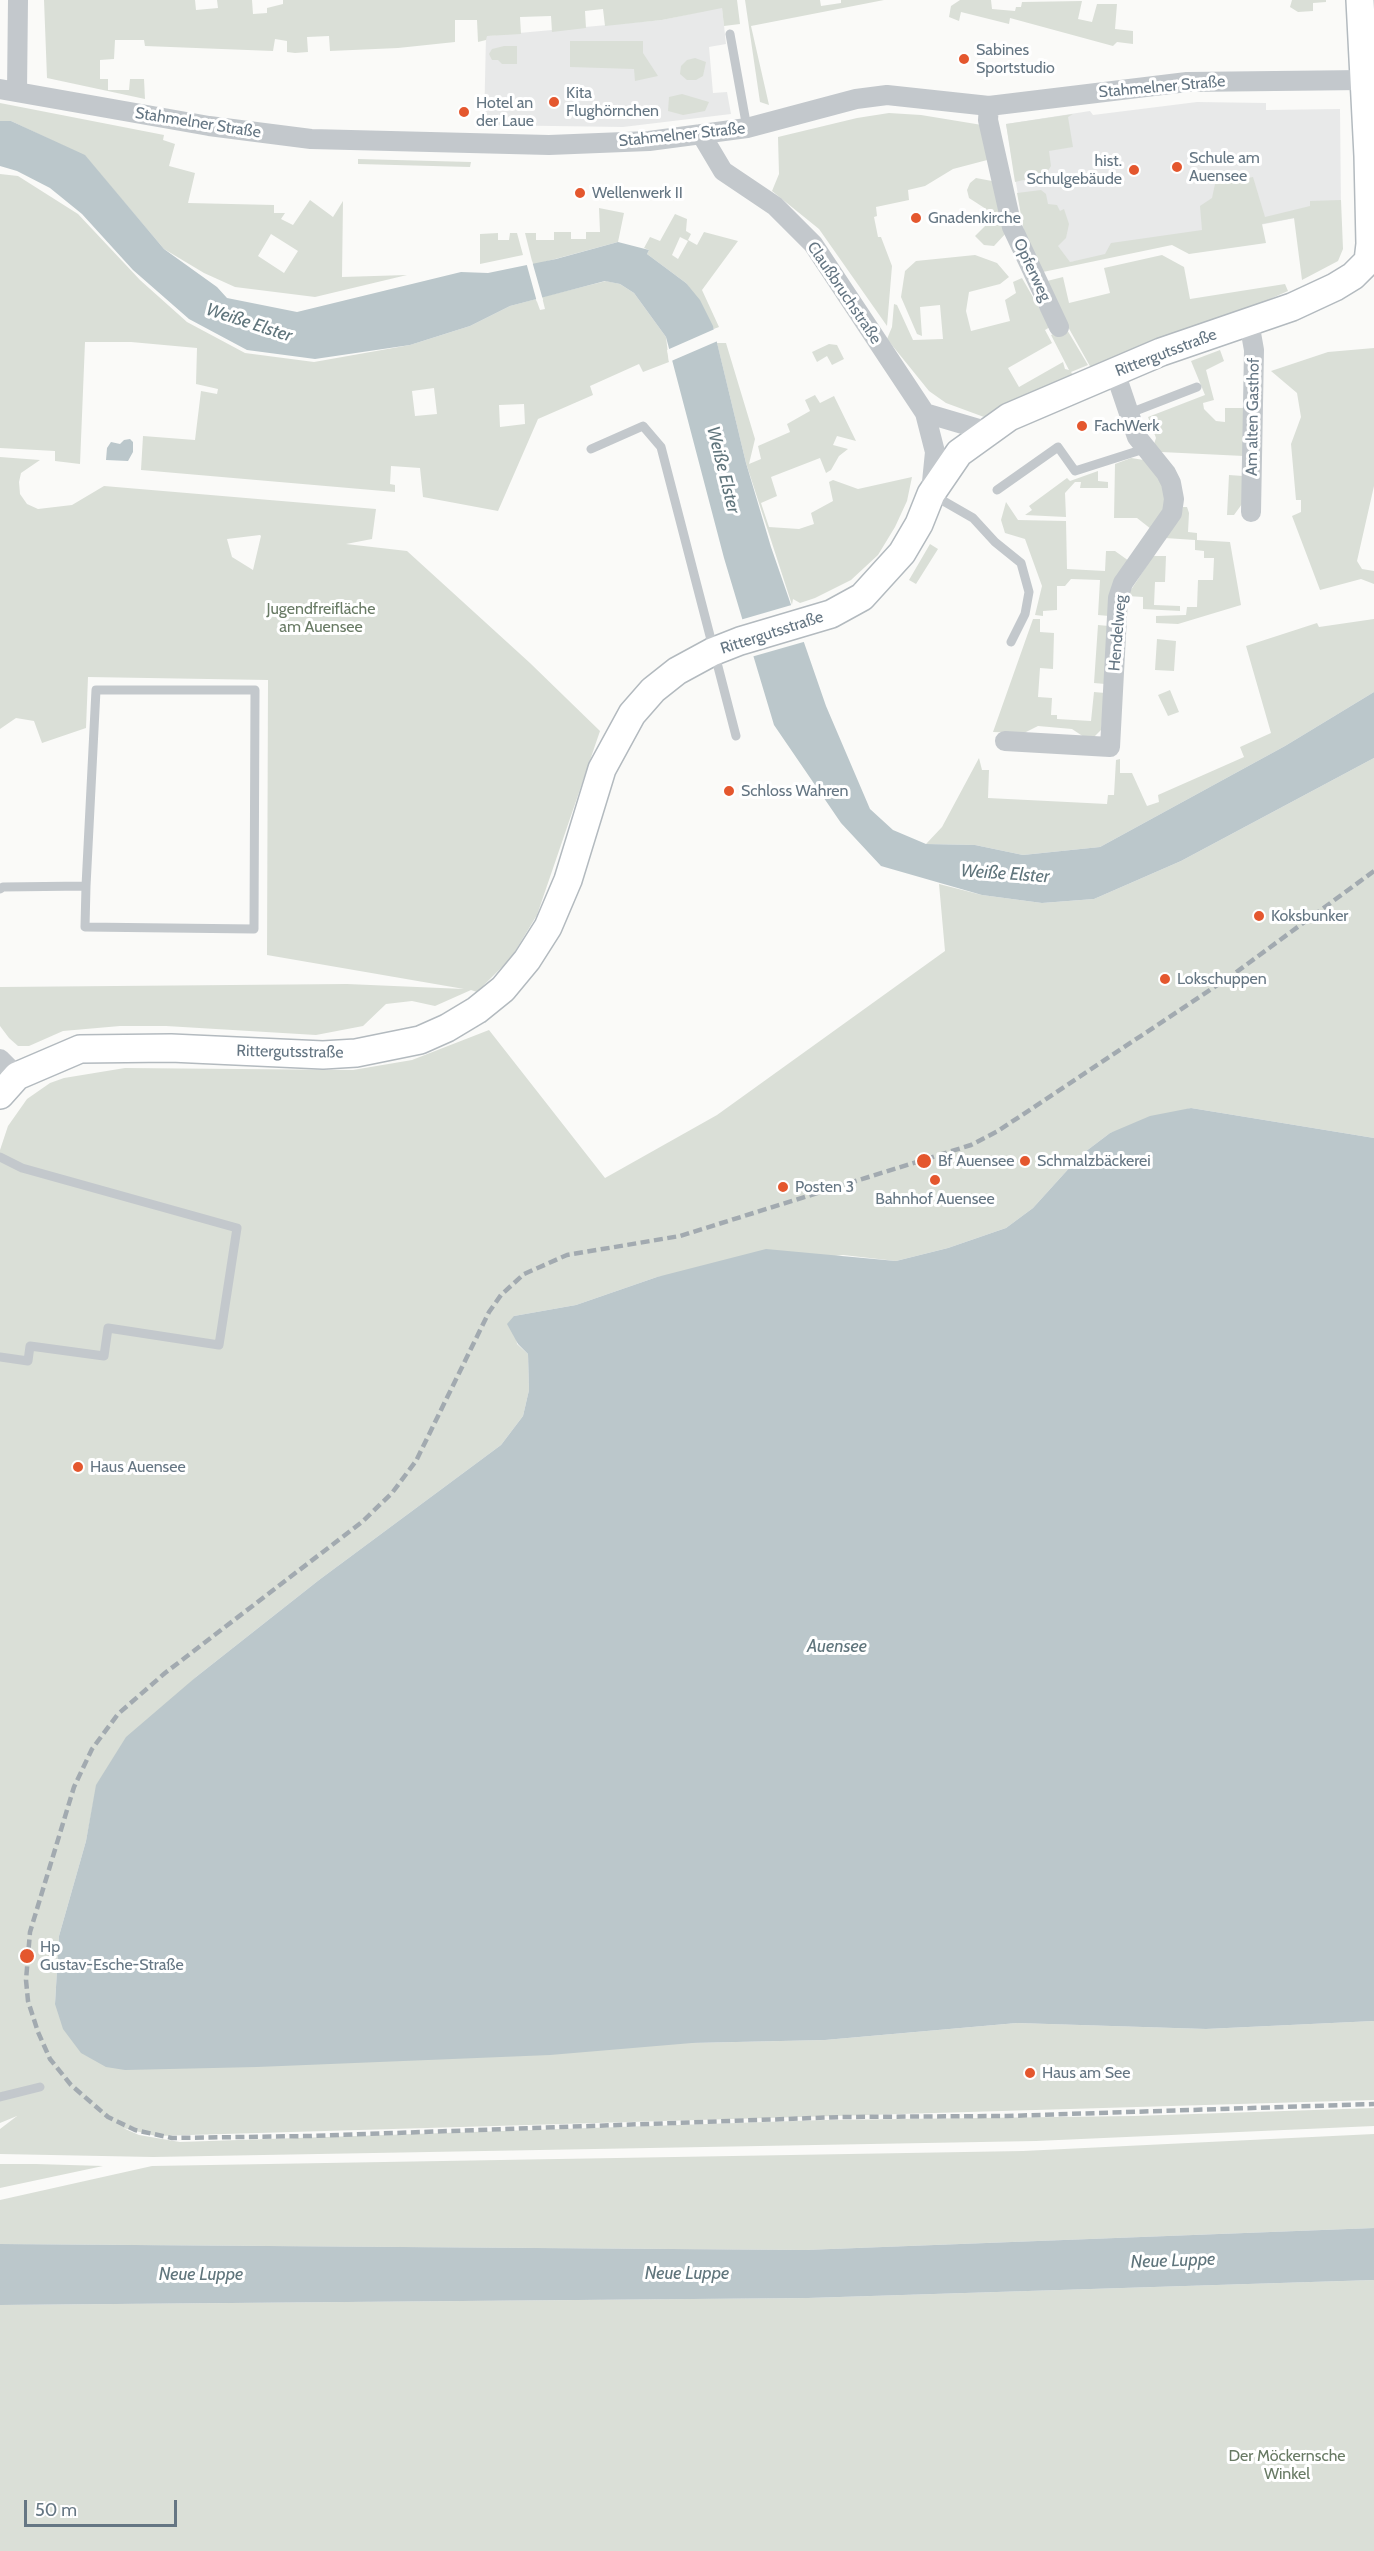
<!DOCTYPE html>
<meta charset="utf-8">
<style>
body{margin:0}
#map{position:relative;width:1374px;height:2551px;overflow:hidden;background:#fafaf8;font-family:Cabin,sans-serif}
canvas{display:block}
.scale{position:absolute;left:24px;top:2500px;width:153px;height:27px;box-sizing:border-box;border:3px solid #657683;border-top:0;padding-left:8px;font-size:18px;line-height:21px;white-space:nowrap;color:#657683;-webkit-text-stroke:4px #fff;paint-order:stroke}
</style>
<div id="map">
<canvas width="1374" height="2551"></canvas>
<div class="scale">50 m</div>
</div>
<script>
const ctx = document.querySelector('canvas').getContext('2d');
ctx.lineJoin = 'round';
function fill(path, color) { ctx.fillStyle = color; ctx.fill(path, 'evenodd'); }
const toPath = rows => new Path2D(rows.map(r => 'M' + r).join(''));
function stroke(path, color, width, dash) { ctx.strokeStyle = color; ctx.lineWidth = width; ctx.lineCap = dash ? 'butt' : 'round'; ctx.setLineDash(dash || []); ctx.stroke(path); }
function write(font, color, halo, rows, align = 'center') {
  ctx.font = font + ' Cabin,sans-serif'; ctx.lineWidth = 6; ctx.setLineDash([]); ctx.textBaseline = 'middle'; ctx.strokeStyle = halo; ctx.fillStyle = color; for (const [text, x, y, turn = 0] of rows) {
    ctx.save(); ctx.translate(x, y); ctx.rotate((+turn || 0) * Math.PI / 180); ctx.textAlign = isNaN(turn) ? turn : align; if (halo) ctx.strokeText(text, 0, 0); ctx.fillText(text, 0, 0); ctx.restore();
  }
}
const built = toPath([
 [722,7,726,44,709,47,713,93,727,92,731,114,623,127,484,125,486,36,662,20],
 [1197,102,1266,103,1266,110,1340,109,1341,209,1036,269,1026,242,1006,124,1090,111,1093,115]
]);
const green = toPath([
 [44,0,195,0,196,10,218,8,217,0,252,0,253,14,267,13,267,8,283,4,283,0,737,0,740,24,724,26,722,8,662,20,605,26,603,9,585,11,586,28,552,32,551,16,520,17,521,34,487,36,486,40,478,42,477,20,455,20,455,42,398,48,330,51,329,36,307,37,308,52,295,53,287,52,287,41,275,39,273,51,145,46,144,40,115,40,114,59,100,60,100,79,108,79,108,90,129,90,130,79,144,79,145,99,47,78],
 [745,0,820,0,821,6,841,3,841,0,884,0,751,26,769,105,760,102],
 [960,0,991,0,992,9,1015,11,1016,7,1021,7,1022,2,1082,1,1078,19,1092,22,1097,4,1117,4,1115,29,1133,31,1133,44,1117,42,1113,46,1010,18,1009,24,961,12,959,21,949,17,951,6],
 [1292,0,1326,0,1326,2,1313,3,1313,11,1298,12,1290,7],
 [570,41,643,41,643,53,658,76,635,81,634,69,570,67],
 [504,46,517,46,517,64,502,64,498,60,492,60,489,54,492,49],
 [695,58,706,62,703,76,696,80,687,80,680,74,681,66,687,60],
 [682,94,709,102,705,111,683,115,668,111,669,97],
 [0,103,164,135,163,140,175,144,169,166,195,173,188,203,274,205,274,213,285,213,281,219,293,225,310,200,333,217,343,201,342,277,407,275,315,297,235,287,204,273,164,249,85,156,11,121,0,121],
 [271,234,298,251,284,273,258,256],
 [889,113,921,115,982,125,991,159,953,169,925,186,908,190,909,200,876,207,877,216,874,217,878,237,881,237,892,266,887,326,819,229,772,191,779,174,778,137,857,118],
 [1073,114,1068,117,1073,147,1049,151,1051,166,1045,175,1015,182,1006,124],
 [358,159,471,162,470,167,358,164],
 [0,174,18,176,78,214,140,280,187,322,245,353,314,362,410,345,470,326,510,306,536,299,540,310,545,309,542,297,606,281,620,284,634,293,666,337,669,362,643,372,639,364,590,386,593,395,538,419,498,511,423,497,420,468,391,466,390,484,395,485,395,492,141,470,143,436,195,440,201,391,217,394,218,389,196,384,197,348,131,342,85,342,80,464,55,461,55,451,0,448],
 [434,388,437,414,415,416,412,391],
 [524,404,525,424,500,427,499,405],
 [1253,177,1265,217,1310,206,1310,201,1341,200,1343,249,1338,261,1302,280,1294,218,1262,224,1266,243,1189,254,1172,245,1038,273,1026,242,1017,193,1041,190,1046,194,1048,204,1057,205,1060,211,1064,209,1069,224,1066,238,1058,246,1070,262,1105,254,1111,243,1202,230,1200,206,1212,198,1215,184],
 [976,178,992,181,997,190,1008,231,994,246,984,245,975,236,988,223,988,217,986,209,969,198,967,190,970,183],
 [599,208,624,213,618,242,533,265,525,233,536,233,536,240,554,240,554,232,571,232,571,239,586,239,586,232,600,232],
 [675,214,687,219,686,231,691,234,688,240,697,245,704,232,738,241,702,290,719,327,714,329,686,283,647,254,649,250,644,248,650,237,660,241],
 [680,237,688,241,678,259,672,255],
 [498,233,498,240,509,240,510,233,517,233,523,255,480,264,480,234],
 [975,255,997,263,1009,277,1000,284,969,292,966,311,971,331,1010,321,1005,300,1016,293,1013,282,1022,278,1050,327,1045,330,1052,343,1008,368,1019,387,1063,362,1065,369,1069,370,1051,335,1066,328,1088,365,1071,372,1076,379,994,416,984,417,946,403,929,391,887,339,892,327,894,304,897,305,913,340,943,339,940,305,920,307,922,336,917,334,901,297,905,271,916,261],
 [1162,255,1184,267,1190,299,1285,284,1288,291,1236,314,1091,368,1043,282,1063,277,1069,303,1110,293,1104,268],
 [717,343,726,343,755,439,749,464,761,459,758,446,790,432,787,424,810,411,805,400,815,395,820,403,834,396,856,441,837,436,833,445,848,449,839,456,831,470,826,473,820,458,771,477,777,496,761,503,769,527,799,529,814,524,811,513,833,501,829,482,833,480,858,489,912,477,907,501,895,527,878,555,851,580,815,598,800,603,793,599,792,605,746,463],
 [829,344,837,345,844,359,832,365,827,356,817,362,812,352],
 [1374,348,1374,486,1357,561,1362,569,1374,571,1374,584,1361,579,1320,590,1292,516,1301,512,1301,500,1296,500,1291,444,1301,417,1297,393,1271,371,1328,352],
 [1220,350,1224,361,1206,370,1214,400,1203,403,1204,409,1216,421,1225,422,1225,408,1244,408,1244,456,1161,452,1154,444,1156,438,1148,417,1205,395,1191,361],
 [0,457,40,460,21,473,19,482,20,494,27,504,38,509,72,505,104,486,376,509,372,539,346,544,407,551,530,663,600,731,537,915,511,958,477,992,471,990,435,1006,412,1001,386,1004,363,1026,316,1035,166,1026,120,1026,63,1031,29,1046,18,1046,9,1038,0,1026,0,987,347,984,464,989,267,955,268,680,88,677,86,728,42,743,34,721,16,718,0,729],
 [260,535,261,536,253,570,232,557,227,539],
 [1131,458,1144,460,1161,478,1166,506,1151,529,1137,518,1114,518,1115,464],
 [1098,471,1098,481,1108,482,1108,488,1080,488,1081,482,1075,482,1065,493,1066,517,1025,515,1032,510,1029,506,1067,478,1070,481],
 [1229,475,1243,476,1242,504,1234,515,1227,515],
 [1006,502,1018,520,1066,521,1067,569,1105,571,1106,551,1115,551,1129,561,1109,616,1098,615,1100,580,1071,579,1065,586,1057,586,1057,610,1043,611,1043,616,1035,615,1042,586,1025,539,1005,533,1001,520],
 [1183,507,1187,507,1189,513,1188,532,1197,533,1197,540,1230,542,1241,605,1178,624,1156,623,1156,616,1186,615,1187,607,1197,607,1198,580,1213,580,1214,558,1204,558,1204,551,1195,550,1195,540,1165,538,1180,518],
 [930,544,938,549,916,584,909,580],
 [1153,556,1166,556,1165,582,1155,582,1154,605,1180,606,1180,611,1143,609,1143,597,1127,596],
 [1033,619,1040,619,1040,632,1054,633,1053,669,1040,668,1038,697,1052,698,1051,715,1057,715,1057,719,1091,721,1094,692,1105,693,1101,730,1093,738,1084,737,1072,729,1038,726,1024,733,993,732],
 [1374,619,1374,692,1285,746,1100,847,1023,855,975,845,926,844,942,827,979,758,982,770,989,770,988,798,1107,804,1108,795,1114,795,1116,760,1120,759,1120,773,1132,773,1147,806,1159,802,1158,795,1244,757,1240,747,1271,733,1246,646,1317,623,1319,627],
 [1098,625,1109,626,1105,684,1094,683],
 [1157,639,1176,641,1174,671,1155,670],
 [1170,690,1179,712,1168,716,1158,695],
 [1374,758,1374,1138,1191,1108,1110,1133,1081,1155,1033,1208,1006,1228,948,1248,896,1261,843,1255,657,1277,576,1305,514,1316,517,1344,528,1354,529,1390,523,1416,501,1445,319,1580,196,1677,97,1784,86,1841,59,1936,55,2004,692,2043,825,2040,1017,2023,1206,2029,1374,2021,1374,2100,156,2136,123,2128,139,2135,180,2142,824,2120,1134,2116,1374,2108,1374,2126,1036,2141,153,2157,0,2154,0,2129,17,2116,0,2123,0,1150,8,1126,27,1099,50,1083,64,1078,125,1068,353,1070,412,1060,489,1030,605,1178,717,1115,945,951,939,884,982,895,1042,903,1094,899,1181,861],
 [1374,2134,1374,2228,805,2250,0,2244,0,2200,152,2166,1023,2151],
 [0,2164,36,2164,103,2166,0,2188],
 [1374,2280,1374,2551,0,2551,0,2305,808,2298]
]);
const water = toPath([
 [0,121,11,121,85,155,164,249,217,287,227,298,297,312,461,272,488,273,556,259,618,242,649,250,647,254,686,283,700,300,713,326,746,463,771,547,826,706,870,809,893,830,926,844,975,845,1023,855,1100,847,1285,746,1374,692,1374,758,1181,861,1094,899,1042,903,982,895,881,866,841,823,774,725,724,558,666,337,634,293,620,284,605,281,510,306,470,326,410,345,315,359,247,350,189,319,133,270,82,214,50,188,17,171,0,166],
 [130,439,133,442,133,452,128,461,106,460,107,448,111,442,120,444,124,440],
 [1191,1108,1374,1138,1374,2021,1206,2029,1017,2023,825,2040,692,2043,550,2055,257,2067,125,2070,106,2067,81,2053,63,2029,55,2004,59,1936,86,1841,96,1785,126,1737,196,1677,319,1580,501,1445,523,1416,529,1390,528,1354,518,1344,507,1324,514,1316,576,1305,657,1277,766,1249,896,1261,948,1248,1006,1228,1033,1208,1081,1155,1110,1133,1150,1116],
 [1374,2228,1374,2280,808,2298,0,2305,0,2244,805,2250]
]);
const pier = toPath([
 [532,261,543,300,537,302,526,262],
 [717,328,720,340,669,362,667,350],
 [795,604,807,641,751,657,740,620]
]);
const service = toPath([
 [730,34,747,128],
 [1130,413,1197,387],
 [591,449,643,426,661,447,736,736],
 [997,490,1058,447,1075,471,1144,449],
 [933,495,973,518,995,542,1021,563,1029,592,1025,614,1011,642],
 [0,889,3,887,86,886,85,927,254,929,255,690,96,690,86,886],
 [0,1157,22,1168,237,1228,219,1345,108,1328,104,1356,30,1346,28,1361,0,1357],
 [0,2097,40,2087]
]);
const minor = toPath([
 [0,89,209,126,311,139,549,145,649,141,747,128,856,99,887,95,989,106,1187,82,1363,80],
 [17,92,18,0],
 [989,106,988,120,1012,227,1059,327],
 [701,134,723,171,775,206,813,244,925,413,935,452,931,492],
 [1249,322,1254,350,1251,512],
 [925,413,986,431],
 [1005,741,1110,747,1118,598,1123,583,1172,513,1174,499,1171,483,1166,473,1137,437,1115,372],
 [0,1059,17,1076]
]);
const secondary = toPath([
 [0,1095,17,1076,80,1049,171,1048,323,1055,356,1053,420,1040,447,1028,477,1010,503,989,527,960,548,927,568,880,602,769,632,714,653,690,677,671,712,652,740,641,831,614,862,597,902,553,919,524,931,494,959,453,1009,417,1161,352,1292,307,1335,287,1353,276,1368,261,1370,244,1368,156,1360,0]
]);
const rail = toPath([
 [1374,871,1231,976,998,1131,971,1145,680,1236,567,1255,524,1274,501,1295,489,1312,416,1461,392,1493,362,1522,165,1673,118,1714,92,1749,74,1787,30,1932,26,1980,28,2001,38,2032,50,2059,71,2085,108,2117,135,2130,172,2138,310,2136,842,2117,1007,2116,1374,2104]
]);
const markers = [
 [964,59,6,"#e4572e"],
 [554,102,6,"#e4572e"],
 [464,112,6,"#e4572e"],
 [1177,167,6,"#e4572e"],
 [1134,170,6,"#e4572e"],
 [580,193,6,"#e4572e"],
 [916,218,6,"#e4572e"],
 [1082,426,6,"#e4572e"],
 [729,791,6,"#e4572e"],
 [1259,916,6,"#e4572e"],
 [1165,979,6,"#e4572e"],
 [924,1161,8,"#e4572e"],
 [1025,1161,6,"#e4572e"],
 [935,1180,6,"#e4572e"],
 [783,1187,6,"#e4572e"],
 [78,1467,6,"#e4572e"],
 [27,1956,8,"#e4572e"],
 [1030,2073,6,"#e4572e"]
];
const poiNames = [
 ["Sabines",976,50],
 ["Sportstudio",976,68],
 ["Kita",566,93],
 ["Flughörnchen",566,111],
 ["Hotel an",476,103],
 ["der Laue",476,121],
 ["Schule am",1189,158],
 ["Auensee",1189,176],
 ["hist.",1122,161,"right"],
 ["Schulgebäude",1122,179,"right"],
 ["Wellenwerk II",592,193],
 ["Gnadenkirche",928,218],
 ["FachWerk",1094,426],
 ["Schloss Wahren",741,791],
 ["Koksbunker",1271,916],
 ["Lokschuppen",1177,979],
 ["Bf Auensee",938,1161],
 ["Schmalzbäckerei",1037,1161],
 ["Posten 3",795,1187],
 ["Bahnhof Auensee",935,1199,"center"],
 ["Haus Auensee",90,1467],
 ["Hp",40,1947],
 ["Gustav-Esche-Straße",40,1965],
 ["Haus am See",1042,2073]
];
const streetNames = [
 ["Stahmelner Straße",1162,87,-5],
 ["Stahmelner Straße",198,123,9],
 ["Stahmelner Straße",682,135,-6],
 ["Opferweg",1032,270,65],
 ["Claußbruchstraße",844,293,56],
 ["Rittergutsstraße",1166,353,-21],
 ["Am alten Gasthof",1253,417,-89],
 ["Rittergutsstraße",772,633,-18],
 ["Hendelweg",1118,633,-85],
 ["Rittergutsstraße",290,1052,1]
];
const parkNames = [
 ["Jugendfreifläche",321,609],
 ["am Auensee",321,627],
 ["Der Möckernsche",1287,2456],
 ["Winkel",1287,2474]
];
const waterNames = [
 ["Weiße Elster",249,323,18],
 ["Weiße Elster",723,470,76],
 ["Weiße Elster",1005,874,4],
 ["Auensee",837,1647],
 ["Neue Luppe",1173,2261,-2],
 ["Neue Luppe",687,2274],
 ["Neue Luppe",201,2275]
];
fill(built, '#e8e9e9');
fill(green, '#dadfd7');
fill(water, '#bbc7cb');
fill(pier, '#fafaf8');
stroke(secondary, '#b3babf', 30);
stroke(service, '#c3c8cc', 9);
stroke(minor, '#c3c8cc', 20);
stroke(secondary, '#fff', 27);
stroke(rail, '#a2aab0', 4.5, [9, 4.5]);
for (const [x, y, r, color] of markers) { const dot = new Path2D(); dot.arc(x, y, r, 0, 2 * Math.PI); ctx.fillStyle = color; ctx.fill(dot); stroke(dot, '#fff', 2); }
write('16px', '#657683', '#fff', poiNames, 'left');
write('16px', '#657683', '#fff', streetNames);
write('16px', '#687a64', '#fff', parkNames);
write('italic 18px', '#60757c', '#fff', waterNames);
</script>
